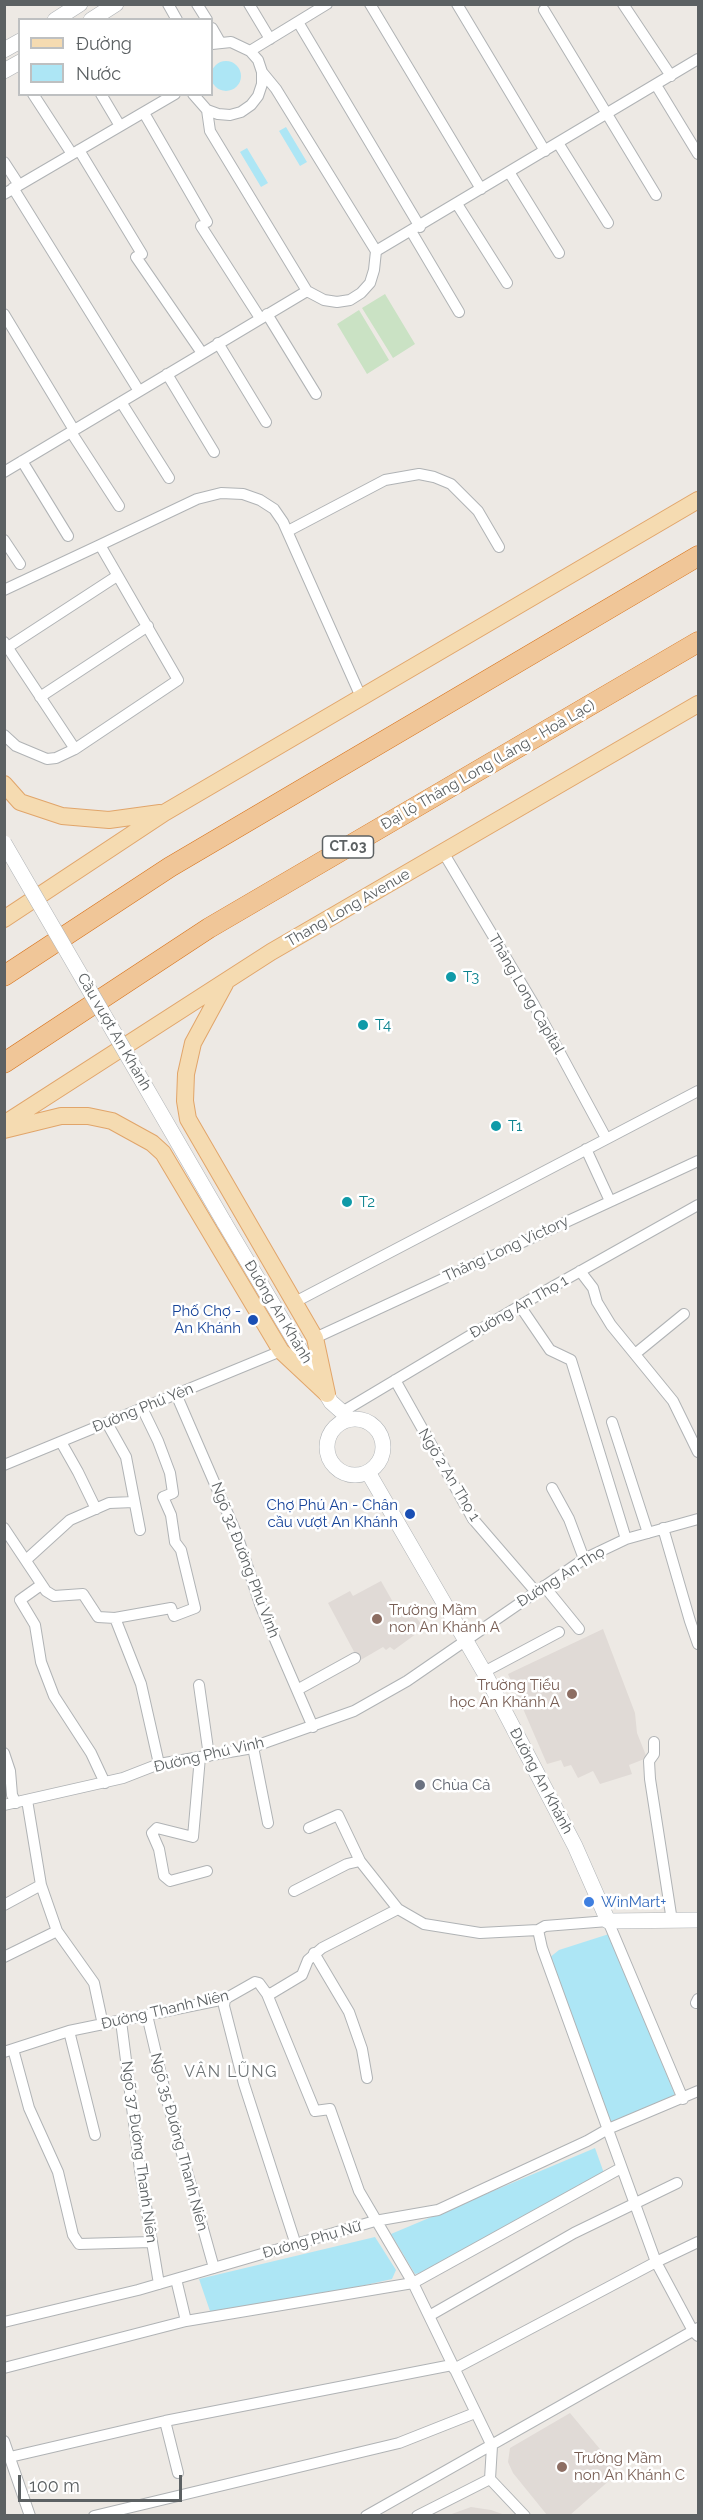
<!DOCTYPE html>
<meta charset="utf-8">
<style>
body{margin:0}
#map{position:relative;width:703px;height:2520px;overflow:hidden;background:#ede9e4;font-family:Raleway,sans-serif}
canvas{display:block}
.frame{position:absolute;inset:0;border:6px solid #5c6163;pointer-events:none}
.legend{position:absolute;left:18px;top:18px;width:195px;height:78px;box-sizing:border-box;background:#fff;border:2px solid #bec0c1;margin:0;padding:8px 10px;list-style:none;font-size:18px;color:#5c6163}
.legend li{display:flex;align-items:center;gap:12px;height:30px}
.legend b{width:30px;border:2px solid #bec0c1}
.scale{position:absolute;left:18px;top:2475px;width:164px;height:27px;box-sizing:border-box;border:3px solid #5c6163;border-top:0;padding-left:8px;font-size:18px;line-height:21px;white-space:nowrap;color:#5c6163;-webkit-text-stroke:4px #fff;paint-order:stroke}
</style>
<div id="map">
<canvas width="703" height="2520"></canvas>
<div class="frame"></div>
<ul class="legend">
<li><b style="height:8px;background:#f5dbb1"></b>Đường</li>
<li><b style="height:16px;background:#ade6f5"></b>Nước</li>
</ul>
<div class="scale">100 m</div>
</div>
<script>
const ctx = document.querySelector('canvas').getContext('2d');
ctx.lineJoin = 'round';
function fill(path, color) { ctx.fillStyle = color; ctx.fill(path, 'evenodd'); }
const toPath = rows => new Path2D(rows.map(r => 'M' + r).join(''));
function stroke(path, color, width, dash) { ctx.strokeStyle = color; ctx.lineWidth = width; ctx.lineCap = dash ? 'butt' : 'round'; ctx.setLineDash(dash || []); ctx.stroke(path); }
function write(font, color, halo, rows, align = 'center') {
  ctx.font = font + ' Raleway,sans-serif'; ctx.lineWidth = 5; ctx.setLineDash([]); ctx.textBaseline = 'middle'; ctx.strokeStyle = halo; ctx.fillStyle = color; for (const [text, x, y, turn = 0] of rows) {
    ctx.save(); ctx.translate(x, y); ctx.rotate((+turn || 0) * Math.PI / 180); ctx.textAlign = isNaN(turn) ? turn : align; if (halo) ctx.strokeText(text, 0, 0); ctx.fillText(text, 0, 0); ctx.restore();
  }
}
const education = toPath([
 [381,1581,398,1611,408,1606,424,1628,394,1650,390,1647,386,1650,383,1647,359,1661,328,1603,350,1591,353,1596],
 [603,1629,635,1713,637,1733,647,1758,629,1765,632,1774,600,1784,593,1771,578,1778,571,1765,564,1767,561,1760,547,1764,508,1674],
 [570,2413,619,2472,570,2515,547,2515,513,2473,508,2462,510,2448],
 [471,2507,491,2510,505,2515,449,2515]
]);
const green = toPath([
 [385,294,415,344,393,358,362,308],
 [359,310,389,360,367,374,337,324]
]);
const water = toPath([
 '211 76a15 15 0 1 1 30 0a15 15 0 1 1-30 0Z',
 [286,127,307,162,300,166,279,131],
 [247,148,268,183,261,187,240,152],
 [609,1934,677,2100,615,2128,605,2121,549,1958,559,1950],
 [595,2148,605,2176,427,2271,415,2274,391,2234],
 [375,2237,396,2270,392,2279,238,2314,211,2314,199,2279]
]);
const street = toPath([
 [168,4,177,20],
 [197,4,207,20],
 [249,4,270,39],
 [370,4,481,189],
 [457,4,545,151],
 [623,4,671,76],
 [544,10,656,195],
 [298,22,420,227],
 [212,28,220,42],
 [250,51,327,4],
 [656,85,698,154],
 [33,94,72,154],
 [101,94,120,126],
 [193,94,207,110,218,114,230,115,241,112,251,105,258,96,262,84,262,72,258,60,250,51,231,42,212,44],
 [207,110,210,131,307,291,324,300,337,302,350,300,361,293,370,283,374,270,376,251,276,89,262,72],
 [144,113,207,222],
 [558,143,608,223],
 [79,150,142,254],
 [4,162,19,185],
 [509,172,559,253],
 [13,188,139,391],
 [4,194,175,94],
 [457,204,507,283],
 [201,226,260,318],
 [411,231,459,312],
 [376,251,698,59],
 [136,257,202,353],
 [4,314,74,430],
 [267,314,316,394],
 [218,343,266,422],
 [167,374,214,452],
 [121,402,169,478],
 [71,432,119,506],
 [22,461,68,536],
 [4,472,307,291],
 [288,531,385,480,419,474,434,477,451,484,478,511,499,547],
 [4,540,20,564],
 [100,545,197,499,221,493,243,494,260,500,274,509,283,522,361,697],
 [4,590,100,545,178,680,75,749,4,642],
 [8,647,117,576],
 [40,697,148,626],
 [4,735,16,746,47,759,56,758,75,749],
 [443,852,533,1003,606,1138],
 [586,1149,610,1201],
 [580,1271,593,1288,597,1302,611,1325,673,1401,698,1452],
 [295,1302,698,1091],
 [520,1306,550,1350,571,1360,626,1539],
 [315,1338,698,1161],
 [635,1354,684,1314],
 [395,1380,473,1519,536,1592],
 [176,1394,237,1535,261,1607,313,1727],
 [342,1412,538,1295,698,1205],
 [612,1422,648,1533],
 [107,1423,126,1457,140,1530],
 [61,1442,78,1472,96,1509],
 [4,1465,281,1351],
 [552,1488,569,1519,584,1559],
 [4,1528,46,1591,54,1596,83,1594,98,1617,115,1618,171,1608,174,1616,195,1608,181,1550,175,1542,171,1515,163,1497,173,1493,170,1473,158,1441,142,1408],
 [663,1528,690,1621,698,1644],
 [26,1560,70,1520,109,1503,134,1502],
 [41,1585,20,1600,35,1625,41,1662,54,1696,91,1753,105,1783],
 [544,1586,579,1629],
 [115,1618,141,1684,159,1764],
 [484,1672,559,1632],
 [199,1685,209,1756],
 [297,1690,355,1658],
 [654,1742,654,1754,649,1761,650,1779,672,1921],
 [253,1747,268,1823],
 [4,1753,10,1771,12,1795,16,1803],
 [200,1757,193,1837,157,1828,152,1833,159,1849,164,1876,170,1881,207,1871],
 [27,1800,41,1885,57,1931,94,1983,103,2025],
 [4,1805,123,1778,159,1764,247,1749,354,1711,407,1681,584,1559,626,1539,698,1519],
 [309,1828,338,1815,360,1861,398,1909,424,1924,480,1933,538,1930,545,1926,608,1921,683,2099],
 [294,1891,347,1864,360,1861],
 [4,1905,41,1885],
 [538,1930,542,1948,656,2262,693,2331,698,2336],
 [314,1953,349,2012,362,2049,367,2078],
 [4,1957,57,1931],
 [267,1994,315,2111,330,2109,359,2191,413,2283,492,2446,490,2479,525,2516],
 [225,1999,224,2006,244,2084,296,2245],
 [696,2003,698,1999],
 [147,2015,167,2100,214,2268],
 [121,2021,140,2170,159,2284],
 [69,2031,95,2135],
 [13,2049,29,2108,58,2172,73,2235,79,2244,152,2242],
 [4,2052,69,2031,225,1999,255,1982,259,1983,267,1994,272,1993,302,1975,308,1960,322,1948,398,1909],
 [176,2279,186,2321],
 [429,2316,574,2233,677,2183],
 [4,2322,138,2290,375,2221,438,2210,587,2141,608,2129,698,2091],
 [4,2368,186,2321,413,2283,621,2168],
 [454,2369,656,2262,698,2242],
 [165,2421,178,2473],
 [4,2441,30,2516],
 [10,2457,165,2421,452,2365],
 [94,2516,399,2443,475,2413],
 [366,2516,698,2328],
 [417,2516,490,2479]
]);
const secondary = toPath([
 [55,20,80,4],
 [91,20,116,4],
 [4,50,20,41],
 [4,71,20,62],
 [224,1222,331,1402,350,1419],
 '327 1447a28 28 0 1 1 56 0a28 28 0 1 1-56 0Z',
 [368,1472,484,1672,575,1846,608,1921,698,1920]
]);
const primary = toPath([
 [4,784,20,802,62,816,109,820,160,813],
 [4,919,164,813,698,500],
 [225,984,193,1043,186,1074,185,1101,188,1119,315,1338,327,1394],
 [4,1124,271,952,698,704],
 [4,1130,61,1116,88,1116,112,1121,152,1143,163,1153,281,1351,327,1394]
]);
const highway = toPath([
 [4,976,170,867,698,556],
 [4,1063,209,928,698,642]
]);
const secondaryBridge = toPath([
 [4,843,224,1222]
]);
const markers = [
 [451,977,6,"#0f9aa8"],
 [363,1025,6,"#0f9aa8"],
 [496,1126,6,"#0f9aa8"],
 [347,1202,6,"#0f9aa8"],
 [253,1320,6,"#1a4fb4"],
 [410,1514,6,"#1a4fb4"],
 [377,1619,6,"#8d6e63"],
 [572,1694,6,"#8d6e63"],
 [420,1785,6,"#6b7280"],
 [589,1902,6,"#3f7fe0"],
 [562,2467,6,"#8d6e63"]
];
const shields = [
 [348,847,51]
];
const shieldNames = [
 ["CT.03",348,847]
];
const streetNames = [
 ["Đại lộ Thăng Long (Láng - Hoà Lạc)",488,765,-30],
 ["Thang Long Avenue",348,908,-30],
 ["Thăng Long Capital",526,994,60],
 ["Cầu vượt An Khánh",114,1032,60],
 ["Thăng Long Victory",506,1249,-25],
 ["Đường An Thọ 1",519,1307,-30],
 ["Đường An Khánh",278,1312,59],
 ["Đường Phú Yên",143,1408,-22],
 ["Ngõ 2 An Thọ 1",449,1475,59],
 ["Ngõ 32 Đường Phú Vinh",245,1560,69],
 ["Đường An Thọ",561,1577,-32],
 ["Đường Phú Vinh",209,1755,-13],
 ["Đường An Khánh",541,1781,62],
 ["Đường Thanh Niên",165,2010,-13],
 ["Ngõ 35 Đường Thanh Niên",179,2142,75],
 ["Ngõ 37 Đường Thanh Niên",139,2152,82],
 ["Đường Phụ Nữ",312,2240,-16]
];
const cultureNames = [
 ["T3",463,977],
 ["T4",375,1025],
 ["T1",508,1126],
 ["T2",359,1202]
];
const transitNames = [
 ["Phố Chợ -",241,1311],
 ["An Khánh",241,1328],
 ["Chợ Phú An - Chân",398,1505],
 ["cầu vượt An Khánh",398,1522]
];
const educationNames = [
 ["Trường Mầm",389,1610],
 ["non An Khánh A",389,1627],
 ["Trường Tiểu",560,1685,"right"],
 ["học An Khánh A",560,1702,"right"],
 ["Trường Mầm",574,2458],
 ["non An Khánh C",574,2475]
];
const worshipNames = [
 ["Chùa Cả",432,1785]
];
const shopNames = [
 ["WinMart+",601,1902]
];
const neighbourhoodNames = [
 ["VÂN LŨNG",231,2072]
];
fill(education, '#e0dad6');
fill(green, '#cae2c4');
fill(water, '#ade6f5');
stroke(street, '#b0b3b5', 12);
stroke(secondary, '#afb3b6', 16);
stroke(primary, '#e1a56a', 18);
stroke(highway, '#d7721a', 21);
stroke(street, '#fff', 10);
stroke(secondary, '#fff', 15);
stroke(primary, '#f5dbb1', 16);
stroke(highway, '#f0c698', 20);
stroke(secondaryBridge, '#afb3b6', 16, []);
stroke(secondaryBridge, '#fff', 15);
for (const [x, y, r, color] of markers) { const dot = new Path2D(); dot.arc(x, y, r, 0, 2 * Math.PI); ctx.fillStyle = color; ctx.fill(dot); stroke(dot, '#fff', 2); }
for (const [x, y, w] of shields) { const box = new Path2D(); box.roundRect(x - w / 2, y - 11, w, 22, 4.5); ctx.fillStyle = '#fff'; ctx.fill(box); stroke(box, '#5c6163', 1.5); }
write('bold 14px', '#5c6163', null, shieldNames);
write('15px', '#5c6163', '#fff', streetNames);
write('15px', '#0d838f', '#fff', cultureNames, 'left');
write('15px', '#164399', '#fff', transitNames, 'right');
write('15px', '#785e54', '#fff', educationNames, 'left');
write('15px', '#5b616d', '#fff', worshipNames, 'left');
write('15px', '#366cbe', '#fff', shopNames, 'left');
ctx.letterSpacing = '1.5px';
write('16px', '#6d7375', '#fff', neighbourhoodNames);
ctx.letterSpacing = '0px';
</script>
